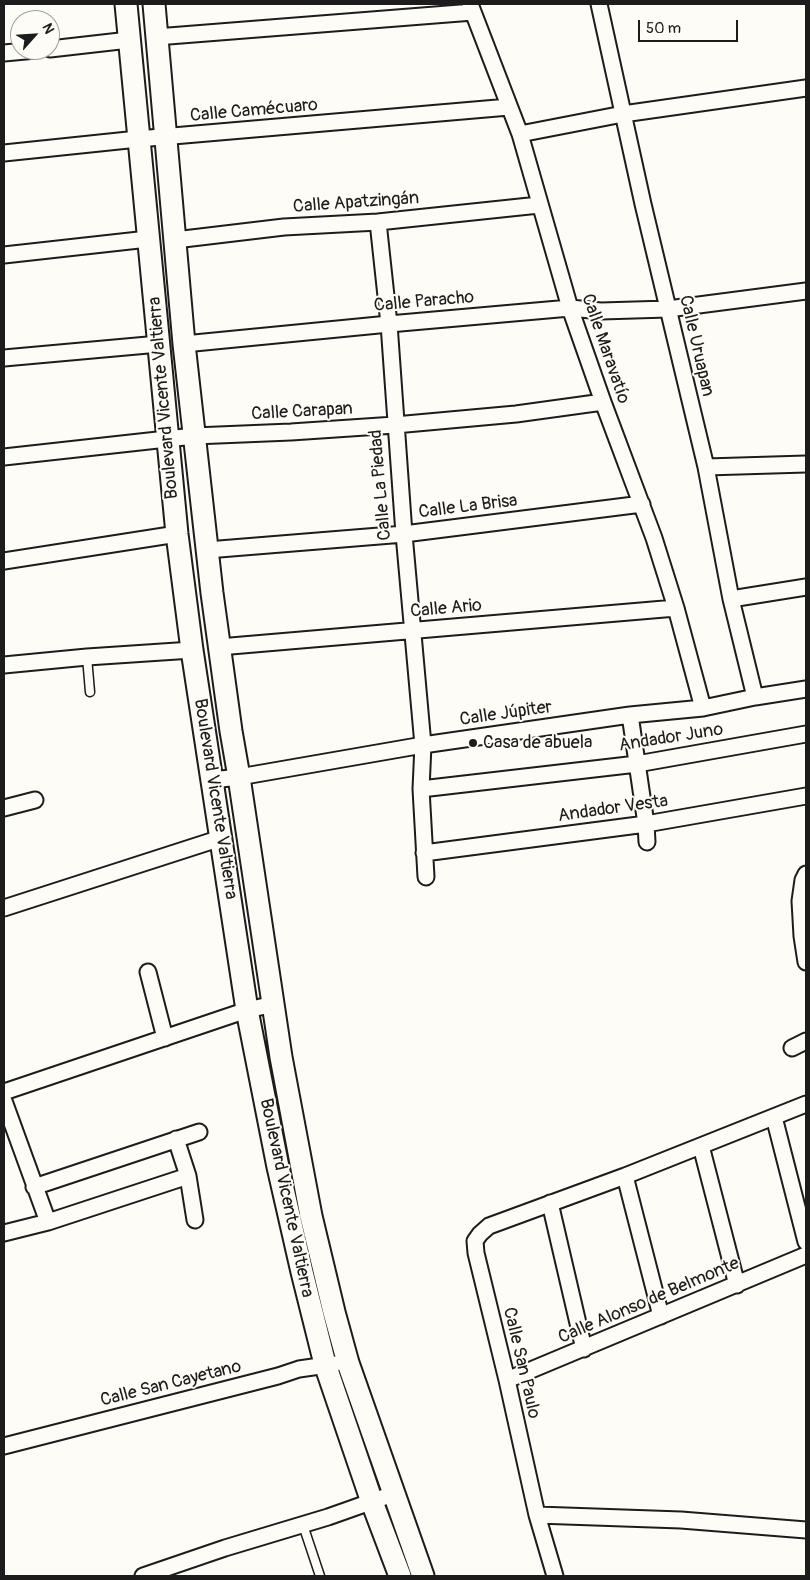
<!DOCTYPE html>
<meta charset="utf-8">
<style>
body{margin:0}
#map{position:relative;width:810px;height:1580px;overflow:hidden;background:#fdfcf7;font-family:Pangolin,sans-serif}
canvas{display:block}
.frame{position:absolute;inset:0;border:5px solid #1c1c1c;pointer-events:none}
.north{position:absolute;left:10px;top:10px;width:50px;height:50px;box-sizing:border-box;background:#fdfcf7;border:1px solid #a3a29f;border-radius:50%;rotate:64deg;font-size:14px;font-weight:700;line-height:20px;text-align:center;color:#1c1c1c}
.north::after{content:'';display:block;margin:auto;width:18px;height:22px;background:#1c1c1c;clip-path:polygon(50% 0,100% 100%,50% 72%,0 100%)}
.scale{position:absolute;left:638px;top:20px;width:100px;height:22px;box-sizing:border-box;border:2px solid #1c1c1c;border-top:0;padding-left:6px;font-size:15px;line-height:18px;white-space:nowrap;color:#1c1c1c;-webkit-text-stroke:4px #fdfcf7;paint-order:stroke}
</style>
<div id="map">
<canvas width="810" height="1580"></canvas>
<div class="frame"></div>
<div class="north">N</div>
<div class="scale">50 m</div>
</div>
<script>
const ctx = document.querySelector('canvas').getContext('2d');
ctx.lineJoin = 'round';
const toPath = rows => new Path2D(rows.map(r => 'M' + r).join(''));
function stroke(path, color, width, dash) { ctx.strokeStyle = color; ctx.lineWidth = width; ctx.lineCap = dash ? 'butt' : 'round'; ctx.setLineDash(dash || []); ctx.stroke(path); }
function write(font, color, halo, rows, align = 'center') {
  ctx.font = font + ' Pangolin,sans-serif'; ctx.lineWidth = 4; ctx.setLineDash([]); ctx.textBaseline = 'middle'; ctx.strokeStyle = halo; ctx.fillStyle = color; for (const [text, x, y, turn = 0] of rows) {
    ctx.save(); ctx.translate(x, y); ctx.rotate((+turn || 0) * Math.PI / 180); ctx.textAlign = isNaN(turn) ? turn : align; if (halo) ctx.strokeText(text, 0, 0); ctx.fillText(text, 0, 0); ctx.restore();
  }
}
const lane = toPath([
 [87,657,90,692],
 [303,1525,320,1576]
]);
const street = toPath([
 [470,4,520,134,570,308,603,402,654,538,676,608,703,708],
 [599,4,643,204,706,467,731,599,755,697],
 [156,37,473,12],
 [50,49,129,40],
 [4,53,36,50],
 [520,134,623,114,806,88],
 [4,153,138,139,509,107],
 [378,222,389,324,404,534,423,745,421,789,426,877],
 [175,240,284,227,378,222,539,205],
 [4,255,148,239],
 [184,344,389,324,570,308,601,311,668,309,806,291],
 [4,358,159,344],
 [4,457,194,436,291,432,395,425,516,414,603,402],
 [706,467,806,464],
 [207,550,404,534,642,504],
 [4,561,177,534],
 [731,599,806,587],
 [219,647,676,608],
 [4,665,87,657,192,650],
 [630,715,646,824,647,842],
 [212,780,239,777,423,745,630,715,703,708,755,697,806,689],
 [421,789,637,764,806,734],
 [4,808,35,800],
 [424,853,646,824,806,796],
 [806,874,803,880,800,901,802,936,806,962],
 [4,908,221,838],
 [148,972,165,1038],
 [792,1048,806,1041],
 [4,1092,247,1010,274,1004],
 [4,1101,48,1222],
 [774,1117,806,1242],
 [176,1139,188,1176,195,1220],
 [701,1146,737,1285],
 [625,1176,661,1316],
 [34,1187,199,1132],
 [550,1203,584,1349],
 [4,1233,48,1222,188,1176],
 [507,1380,806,1255],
 [4,1446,278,1376,299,1369,334,1364],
 [537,1515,681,1520,806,1530],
 [143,1576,225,1548,328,1517,393,1494],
 [555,1576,537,1515,507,1380,476,1253,475,1241,480,1234,489,1226,625,1176,806,1104]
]);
const secondary = toPath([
 [126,4,177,534,192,650,247,1010,278,1167,302,1272,325,1364,372,1502,400,1576],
 [154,4,184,344,212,593,231,731,239,777,281,1057,311,1216,334,1312,348,1363,423,1576]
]);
const markers = [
 [473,743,5,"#1c1c1c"]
];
const streetNames = [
 ["Calle Camécuaro",254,111,-5],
 ["Calle Apatzingán",356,203,-4],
 ["Calle Paracho",424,302,-5],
 ["Calle Uruapan",696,346,77],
 ["Calle Maravatío",605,349,71],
 ["Boulevard Vicente Valtierra",164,398,-95],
 ["Calle Carapan",302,412,-3],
 ["Calle La Piedad",381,485,-95],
 ["Calle La Brisa",468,507,-7],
 ["Calle Ario",446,609,-5],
 ["Calle Júpiter",506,714,-8],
 ["Andador Juno",671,738,-9],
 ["Boulevard Vicente Valtierra",215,799,81],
 ["Andador Vesta",613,809,-8],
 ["Boulevard Vicente Valtierra",286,1198,78],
 ["Calle Alonso de Belmonte",649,1301,-23],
 ["Calle San Paulo",521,1363,77],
 ["Calle San Cayetano",171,1384,-14]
];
const poiNames = [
 ["Casa de abuela",483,743]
];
stroke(lane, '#1c1c1c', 11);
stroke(street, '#1c1c1c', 19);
stroke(secondary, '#1c1c1c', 25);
stroke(lane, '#fdfcf7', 8);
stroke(street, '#fdfcf7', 15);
stroke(secondary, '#fdfcf7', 21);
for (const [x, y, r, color] of markers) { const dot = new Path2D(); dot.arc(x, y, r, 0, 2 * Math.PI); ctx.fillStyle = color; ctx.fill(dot); stroke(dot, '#fdfcf7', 2); }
write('18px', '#1c1c1c', '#fdfcf7', streetNames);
write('18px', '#1c1c1c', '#fdfcf7', poiNames, 'left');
</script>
